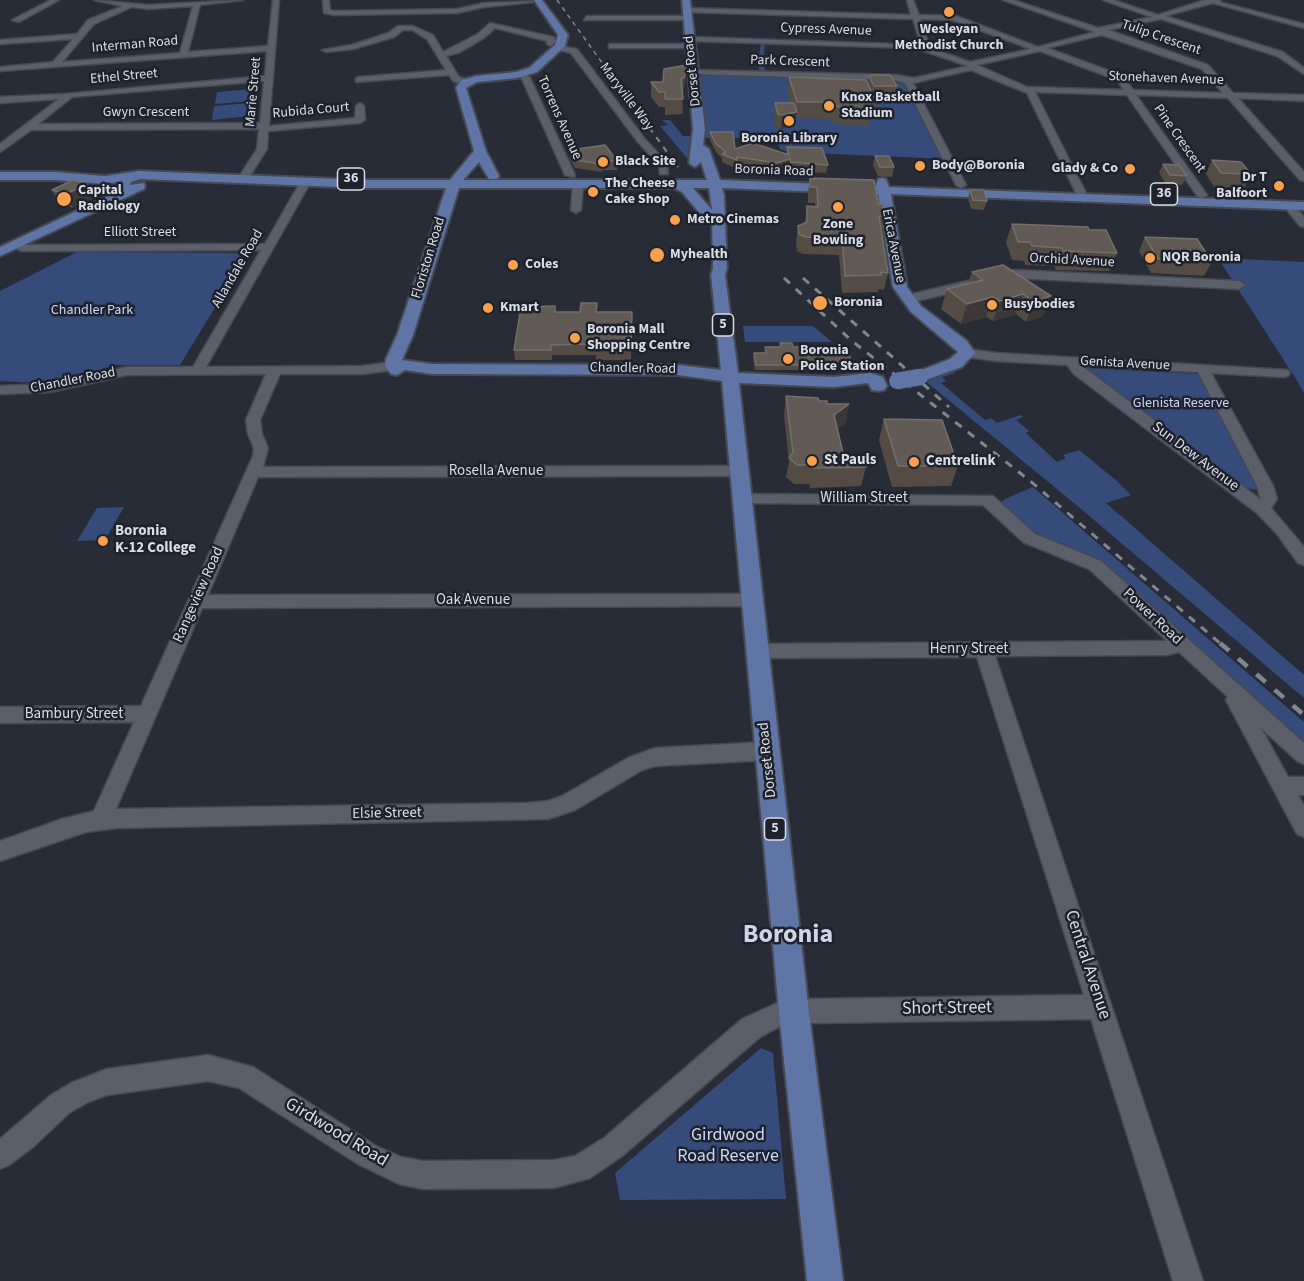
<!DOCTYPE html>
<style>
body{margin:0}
canvas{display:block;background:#272c36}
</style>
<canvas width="1304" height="1281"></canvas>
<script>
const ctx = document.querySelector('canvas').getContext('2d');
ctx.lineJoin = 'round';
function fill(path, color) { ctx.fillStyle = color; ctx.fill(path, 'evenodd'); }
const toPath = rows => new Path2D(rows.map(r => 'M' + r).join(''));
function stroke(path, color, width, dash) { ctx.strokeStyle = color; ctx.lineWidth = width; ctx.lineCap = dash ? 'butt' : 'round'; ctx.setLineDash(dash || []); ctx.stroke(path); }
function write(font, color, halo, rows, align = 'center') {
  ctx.font = font + ' "Source Sans 3",sans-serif'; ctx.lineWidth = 5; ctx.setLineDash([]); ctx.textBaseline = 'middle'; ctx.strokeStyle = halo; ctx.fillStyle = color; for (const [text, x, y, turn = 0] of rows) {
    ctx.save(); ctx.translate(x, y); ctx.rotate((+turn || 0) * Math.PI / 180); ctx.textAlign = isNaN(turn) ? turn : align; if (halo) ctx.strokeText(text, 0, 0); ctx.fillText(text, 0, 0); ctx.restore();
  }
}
const green = toPath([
 [761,43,765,43,763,61,766,75,896,79,906,82,947,159,788,152,780,149,776,138,699,138,694,158,687,158,660,126,668,125,662,120,670,120,683,136,698,136,694,72,760,74,758,62],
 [252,89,251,101,215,104,217,92],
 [250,103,249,116,212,120,214,106],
 [77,252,248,253,180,365,117,365,64,379,36,383,0,381,0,291],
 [1218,258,1304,262,1304,393,1296,379],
 [743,326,813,326,832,342,745,342],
 [1087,368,1199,374,1260,485,1255,490,1242,487,1095,377],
 [952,371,955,373,942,377,946,381,941,383,985,420,991,418,997,423,1020,415,1023,417,1016,420,1029,431,1026,433,1057,462,1066,458,1063,455,1079,450,1117,481,1131,495,1106,503,1304,675,1304,698,1074,503,924,380],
 [1033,487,1304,722,1304,746,1102,564,1092,556,1036,536,999,504,1005,499],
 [124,507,105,540,77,541,97,508],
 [761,1048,773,1053,786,1199,620,1200,615,1173]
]);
const minor = toPath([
 [51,0,59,0,19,22,12,20,51,0],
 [94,0,148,5,243,0,200,5,188,52,268,46,273,0,279,0,269,126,355,118,356,106,360,103,364,106,365,120,360,123,268,131,267,149,246,182,242,183,237,180,257,149,259,129,31,130,0,152,0,144,59,99,0,103,0,97,65,94,265,76,267,51,0,71,0,67,53,62,73,39,0,44,0,40,77,34,88,20,123,6,94,0],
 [193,6,180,53,62,62,94,24,132,7,148,9,193,6],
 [264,81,260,123,38,124,72,97,264,81],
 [323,0,329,0,330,10,334,11,457,9,484,3,543,1,484,7,457,13,334,15,324,13,323,0],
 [907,0,913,0,919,15,956,16,1038,47,1095,32,1003,0,1013,0,1098,28,1152,17,1103,0,1113,0,1158,15,1205,0,1221,0,1219,2,1304,24,1304,28,1213,3,1165,16,1283,52,1304,68,1304,74,1277,56,1161,19,1108,30,1208,65,1233,93,1304,95,1304,101,1238,98,1304,172,1304,181,1300,180,1228,98,1136,95,1207,195,1202,198,1198,197,1127,95,1035,92,1089,199,1084,202,1079,199,1027,93,971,70,913,83,966,185,961,188,956,185,905,83,895,80,694,74,690,72,694,70,896,75,914,78,968,66,915,48,690,41,686,39,690,37,921,45,913,19,687,12,683,10,687,8,911,15,907,0],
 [920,19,952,20,1031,49,970,62,930,48,920,19],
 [1102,35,1202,69,1223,93,1133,90,1123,76,1047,48,1102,35],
 [1040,51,1117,80,1124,90,1027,87,977,65,1040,51],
 [587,16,688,16,692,18,688,20,584,20,587,16],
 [490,23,553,37,556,41,551,46,547,44,547,41,495,28,484,38,460,52,446,56,459,77,469,80,470,82,466,85,453,81,449,75,356,82,356,78,359,77,446,70,427,39,412,30,403,30,394,37,353,49,326,52,322,50,352,45,388,33,398,26,413,26,433,35,443,52,478,34,490,23],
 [612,44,691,44,695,46,691,48,609,48,609,44,612,44],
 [555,45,577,49,644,138,667,163,668,174,660,174,659,165,638,142,571,53,555,49,555,45],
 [519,72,525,72,530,78,575,175,574,177,565,175,522,79,518,74,519,72],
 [301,181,310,183,206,367,362,366,393,362,400,366,393,370,362,374,280,374,260,420,262,434,268,448,263,467,739,466,747,471,739,476,258,477,208,595,751,594,757,595,760,600,757,605,751,606,202,608,116,809,527,803,548,801,562,796,628,758,655,748,767,742,774,745,777,751,774,757,767,760,655,766,642,770,575,810,548,819,117,828,86,832,0,861,0,841,62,819,94,811,134,722,0,723,0,707,141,706,253,456,254,448,248,434,246,420,266,374,127,375,50,392,0,394,0,386,50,384,127,367,193,367,261,250,22,251,8,245,14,242,23,245,265,244,301,181],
 [578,181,583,184,581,210,576,213,571,210,573,184,578,181],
 [1288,202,1292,203,1304,217,1304,227,1300,226,1283,205,1288,202],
 [1014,270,1239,281,1245,285,1239,289,1014,278,908,303,902,299,904,296,1014,270],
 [967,349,996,353,1288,370,1290,373,1288,376,1283,377,1211,373,1273,486,1277,499,1271,508,1304,547,1304,565,1298,563,1277,534,1257,513,1074,374,1067,365,996,361,962,356,960,353,967,349],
 [1082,366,1198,372,1257,486,1261,500,1082,366],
 [741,494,993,496,1035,534,1101,561,1304,743,1304,764,1297,761,1261,728,1288,777,1304,777,1304,795,1298,795,1304,806,1304,837,1297,834,1226,700,1228,697,1179,652,1167,655,995,656,1203,1281,1173,1281,1091,1019,810,1023,779,1027,760,1037,622,1156,590,1178,554,1188,423,1189,399,1184,358,1164,239,1088,208,1081,107,1095,88,1102,69,1113,33,1147,9,1165,0,1169,0,1139,51,1095,71,1083,107,1069,208,1055,253,1067,376,1146,401,1157,423,1161,554,1160,575,1156,604,1138,742,1019,777,1003,810,999,1084,995,977,657,756,658,750,656,747,651,750,646,756,644,1167,641,1089,569,1023,542,983,505,735,503,733,499,735,495,741,494]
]);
const major = toPath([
 [534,0,542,0,568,35,565,46,537,72,517,78,477,82,466,88,486,151,499,176,497,179,489,179,479,162,463,180,707,180,701,162,695,167,689,163,693,129,682,0,690,0,705,129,703,145,709,149,720,180,876,186,878,179,882,178,886,179,889,187,1304,202,1304,210,891,194,907,287,921,306,967,341,975,353,962,367,920,382,912,377,914,373,950,359,958,352,911,312,893,287,878,194,722,188,724,195,727,268,725,275,738,373,834,377,870,373,883,377,887,386,884,390,878,391,872,390,868,383,834,387,739,383,809,1013,843,1281,807,1281,779,1013,722,381,678,375,432,374,405,370,397,375,391,374,385,366,386,359,397,335,446,188,364,188,140,179,131,182,130,185,144,183,145,186,144,189,0,256,0,247,123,189,120,188,118,182,105,184,55,180,0,180,0,172,55,172,105,176,139,171,364,180,450,180,474,151,456,88,457,86,462,80,476,76,516,72,529,68,555,45,558,35,534,0],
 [459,188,674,188,682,192,702,216,712,216,713,268,711,275,721,370,678,365,432,364,402,360,413,335,459,188],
 [693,188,709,188,712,210,693,188]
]);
const railFar3 = toPath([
 [557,0,636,110]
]);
const railFar2 = toPath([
 [635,108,678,167]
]);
const railFar1 = toPath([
 [784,278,852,341,1029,480,1221,644],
 [803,278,949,407]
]);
const rail = toPath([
 [1220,643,1304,715]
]);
const majorBridge = toPath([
 [897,381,920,377]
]);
const wall = toPath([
 [687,65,686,80,683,92,682,92,683,114,665,115,665,107,659,107,651,97,651,82,663,82],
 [869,76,897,86,894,99,874,99,876,102,872,118,871,118,869,126,852,126,833,123,831,119,796,118,795,126,781,129,776,127,774,116,775,103,790,103,788,94,789,77,868,84],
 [710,132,735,149,786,154,787,147,828,165,826,173,790,171,789,167,776,172,737,165,737,169,722,162,722,158,716,152,710,140],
 [570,150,617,161,617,170,602,170,603,172,575,168,570,159],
 [875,156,894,167,892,177,878,176,873,165],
 [1212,160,1251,174,1244,188,1214,187,1206,174],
 [1163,164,1187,176,1182,185,1166,184,1159,173],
 [810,178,878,204,885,216,882,233,888,273,884,290,878,289,878,292,842,293,839,255,803,254,797,251,796,242,798,226,805,223,807,206,815,207,815,203,808,203,808,194],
 [87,184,94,198,73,208,59,204,52,190],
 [970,190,987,201,984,210,971,209,968,199],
 [1012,224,1089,230,1117,253,1109,271,1056,270,1054,266,1025,265,1024,261,1012,260,1006,242],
 [1145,237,1212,262,1204,276,1151,273,1139,251],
 [972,272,1051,296,1043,316,1026,322,1016,314,993,321,986,317,961,324,941,309,947,289,968,284],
 [597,303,597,312,632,312,631,360,596,360,596,355,552,355,552,360,515,360,514,350,555,306,556,312,580,312],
 [780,343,823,355,850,365,849,370,755,370,753,359,754,353,765,353,765,347,780,347],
 [786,396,819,401,827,404,849,404,845,424,837,429,844,457,866,467,861,486,810,488,810,484,794,484,786,477,789,462,784,415],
 [884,419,958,466,951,486,892,487,879,440]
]);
const shadedWall = toPath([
 [687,65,686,80,683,92,684,78],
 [797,112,795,126,781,129,782,115],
 [790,159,789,167,776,172,777,163],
 [87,184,94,198,73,208,66,194],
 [1023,294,1016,314,993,321,1000,301],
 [1051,296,1043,316,1026,322,1033,302],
 [993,297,986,317,961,324,967,304],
 [849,404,845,424,830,434,834,415]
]);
const building = toPath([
 [687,65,684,78,681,78,683,99,665,99,665,92,659,92,651,82,663,82,664,69,687,65],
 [872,75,890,75,897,86,874,86,869,76,872,75],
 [789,77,866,80,876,102,869,102,872,109,855,109,835,106,834,102,797,102,789,77],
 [775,103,794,103,797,112,782,115,778,114,775,103],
 [710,132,733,132,735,149,753,143,789,155,787,147,822,148,828,165,791,162,790,159,777,163,737,157,737,160,722,154,726,152,716,144,710,132],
 [605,145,617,161,600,161,602,164,574,160,570,150,605,145],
 [875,156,889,156,894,167,880,167,875,156],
 [1212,160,1241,162,1251,174,1221,173,1212,160],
 [1163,164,1179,165,1187,176,1170,175,1163,164],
 [810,178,874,180,878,204,883,204,885,216,879,216,888,273,881,272,881,275,845,276,842,239,805,237,799,234,798,226,807,222,807,206,818,207,817,187,810,187,810,178],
 [73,180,87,184,66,194,52,190,73,180],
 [970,190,984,190,987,201,973,200,970,190],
 [1012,224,1088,227,1089,230,1106,230,1117,253,1063,251,1062,248,1032,246,1030,242,1018,242,1012,224],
 [1145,237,1197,239,1212,262,1158,259,1145,237],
 [1003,265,1051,296,1033,302,1023,294,1000,301,993,297,967,304,947,289,983,280,972,272,1003,265],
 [581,303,597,303,596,312,632,312,631,350,596,350,597,344,551,345,551,350,514,350,521,307,555,306,555,312,580,312,581,303],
 [780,343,792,343,793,347,822,347,823,355,850,356,850,365,756,365,754,353,766,353,765,347,781,347,780,343],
 [786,396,818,398,819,401,827,401,827,404,849,404,834,415,844,457,864,457,866,467,814,468,813,465,797,465,789,458,793,452,786,396],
 [884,419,942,420,958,466,898,466,884,419]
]);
const markers = [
 [949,12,6,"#f9a04c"],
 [829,106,6,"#f9a04c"],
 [789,121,6,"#f9a04c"],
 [603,162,6,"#f9a04c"],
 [920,166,6,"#f9a04c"],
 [1130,169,6,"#f9a04c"],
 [1279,186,6,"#f9a04c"],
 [593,192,6,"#f9a04c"],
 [64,199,8,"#f9a04c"],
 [838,207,6,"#f9a04c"],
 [675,220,6,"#f9a04c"],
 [657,255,8,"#f9a04c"],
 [1150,258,6,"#f9a04c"],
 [513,265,6,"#f9a04c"],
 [820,303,8,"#f9a04c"],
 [992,305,6,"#f9a04c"],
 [488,308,6,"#f9a04c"],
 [575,338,6,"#f9a04c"],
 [788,359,6,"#f9a04c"],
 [812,461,6,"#f9a04c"],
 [914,462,6,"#f9a04c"],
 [103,541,6,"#f9a04c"]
];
const farStreetnames = [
 ["Cypress Avenue",826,30,2],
 ["Tulip Crescent",1161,38,19],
 ["Interman Road",135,45,-5],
 ["Park Crescent",790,62,2],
 ["Dorset Road",693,71,-96],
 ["Ethel Street",124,77,-5],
 ["Stonehaven Avenue",1166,79,2],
 ["Marie Street",254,92,-85],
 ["Maryville Way",626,97,53],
 ["Rubida Court",311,111,-5],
 ["Gwyn Crescent",146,113],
 ["Torrens Avenue",559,118,66],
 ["Pine Crescent",1179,139,55],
 ["Boronia Road",774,171,2],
 ["Elliott Street",140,233],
 ["Erica Avenue",893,246,79],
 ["Floriston Road",429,258,-73],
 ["Orchid Avenue",1072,261,3],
 ["Allandale Road",238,269,-60],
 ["Genista Avenue",1125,364,3],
 ["Chandler Road",633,369,1],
 ["Chandler Road",73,381,-11]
];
const farPoinames = [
 ["Wesleyan",949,30,"center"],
 ["Methodist Church",949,46,"center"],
 ["Knox Basketball",841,98],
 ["Stadium",841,114],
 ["Boronia Library",789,139,"center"],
 ["Black Site",615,162],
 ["Body@Boronia",932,166],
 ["Glady & Co",1118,169,"right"],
 ["Dr T",1267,178,"right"],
 ["Balfoort",1267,194,"right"],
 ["The Cheese",605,184],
 ["Cake Shop",605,200],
 ["Capital",78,191],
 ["Radiology",78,207],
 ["Metro Cinemas",687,220],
 ["Zone",838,225,"center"],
 ["Bowling",838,241,"center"],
 ["Myhealth",670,255],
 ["NQR Boronia",1162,258],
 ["Coles",525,265],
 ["Boronia",834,303],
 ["Busybodies",1004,305],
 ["Kmart",500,308],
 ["Boronia Mall",587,330],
 ["Shopping Centre",587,346],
 ["Boronia",800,351],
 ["Police Station",800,367]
];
const shields = [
 [351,179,27],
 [1164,194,27],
 [723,325,21],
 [775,829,21]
];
const shieldNames = [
 ["36",351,179],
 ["36",1164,194],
 ["5",723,325],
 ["5",775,829]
];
const farParknames = [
 ["Chandler Park",92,311],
 ["Glenista Reserve",1181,404]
];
const streetNames = [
 ["Sun Dew Avenue",1195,457,37],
 ["Rosella Avenue",496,472],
 ["William Street",864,499],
 ["Rangeview Road",199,595,-66],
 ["Oak Avenue",473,601],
 ["Power Road",1152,617,43],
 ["Henry Street",969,650],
 ["Bambury Street",74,715],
 ["Dorset Road",768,760,-96],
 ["Elsie Street",387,814,-1]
];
const poiNames = [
 ["St Pauls",824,461],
 ["Centrelink",926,462],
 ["Boronia",115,532],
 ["K-12 College",115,549]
];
const nearStreetnames = [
 ["Central Avenue",1087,965,72],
 ["Short Street",947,1009,-1],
 ["Girdwood Road",336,1133,31]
];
const nearParknames = [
 ["Girdwood",728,1136],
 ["Road Reserve",728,1157]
];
const nearDistrictnames = [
 ["Boronia",788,936]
];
fill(green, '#354b79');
stroke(minor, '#454950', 3);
stroke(major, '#454950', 4);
fill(minor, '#5a5f6a');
fill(major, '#5e75a6');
stroke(railFar3, '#82868e', 1.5, [4.5, 4.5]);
stroke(railFar2, '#82868e', 2, [6, 6]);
stroke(railFar1, '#82868e', 3, [8, 8]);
stroke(rail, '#82868e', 4.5, [12, 12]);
stroke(majorBridge, '#454950', 18, []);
stroke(majorBridge, '#5e75a6', 16);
fill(wall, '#534b44');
fill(shadedWall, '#3b3837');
fill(building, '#625b55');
stroke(building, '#746f6b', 1.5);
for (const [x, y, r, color] of markers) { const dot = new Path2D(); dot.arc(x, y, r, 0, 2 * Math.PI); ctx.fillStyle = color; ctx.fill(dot); stroke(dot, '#1e222c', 2); }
write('14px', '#dadde3', '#1e222c', farStreetnames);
write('bold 14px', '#dadde3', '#1e222c', farPoinames, 'left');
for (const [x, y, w] of shields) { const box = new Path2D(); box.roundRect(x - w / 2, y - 11, w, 22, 4.5); ctx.fillStyle = '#1e222c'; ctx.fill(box); stroke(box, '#dadde3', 1.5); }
write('bold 14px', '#dadde3', null, shieldNames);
write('14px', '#c8d8f9', '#1e222c', farParknames);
write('15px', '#dadde3', '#1e222c', streetNames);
write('bold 15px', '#dadde3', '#1e222c', poiNames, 'left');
write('18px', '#dadde3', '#1e222c', nearStreetnames);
write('18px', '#c8d8f9', '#1e222c', nearParknames);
write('bold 26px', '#cfd5e2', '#1e222c', nearDistrictnames);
</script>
